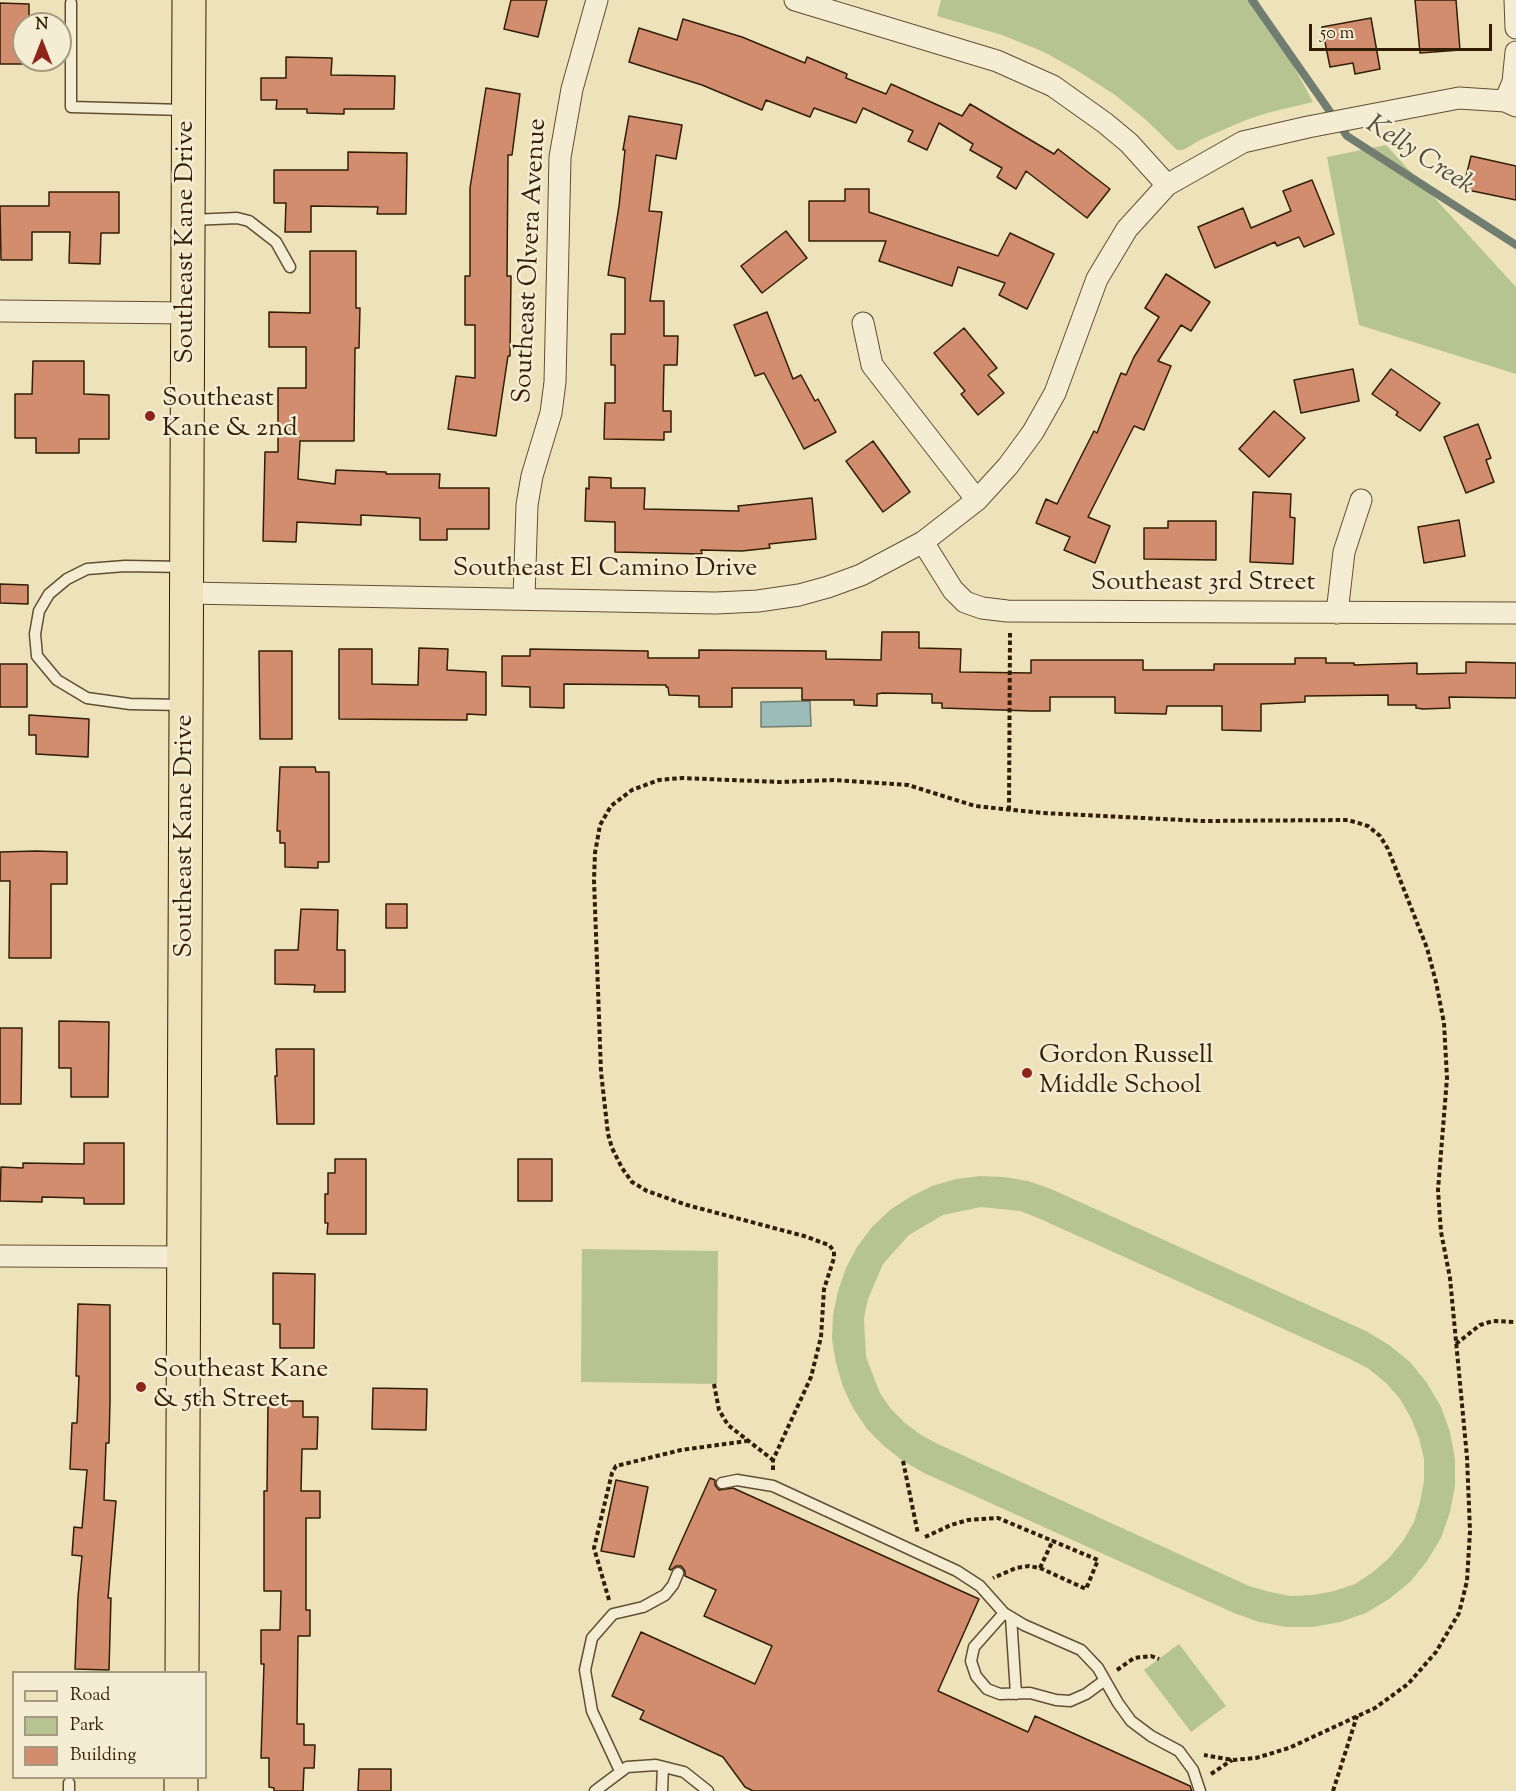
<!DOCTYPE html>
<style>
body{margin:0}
#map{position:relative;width:1516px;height:1791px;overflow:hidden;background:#eee2bb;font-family:"Sorts Mill Goudy",serif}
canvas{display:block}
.legend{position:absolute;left:12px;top:1671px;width:195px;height:108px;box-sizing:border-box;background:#f4ecd3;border:2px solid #a69a81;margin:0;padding:8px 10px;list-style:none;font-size:18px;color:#311e05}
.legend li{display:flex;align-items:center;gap:12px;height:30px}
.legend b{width:30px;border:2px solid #a69a81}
.north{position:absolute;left:12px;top:12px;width:60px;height:60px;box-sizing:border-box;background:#f4ecd3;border:2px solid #a69a81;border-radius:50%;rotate:0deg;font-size:16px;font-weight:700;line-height:24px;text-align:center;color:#311e05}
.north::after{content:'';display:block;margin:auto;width:21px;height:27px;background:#8f2418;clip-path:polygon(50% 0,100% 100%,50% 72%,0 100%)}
.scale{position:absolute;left:1309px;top:24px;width:183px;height:27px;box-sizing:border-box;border:3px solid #311e05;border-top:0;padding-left:8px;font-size:18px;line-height:21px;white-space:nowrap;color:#311e05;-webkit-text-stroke:4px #f4ecd3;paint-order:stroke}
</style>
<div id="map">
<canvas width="1516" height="1791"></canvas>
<ul class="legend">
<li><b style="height:8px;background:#eee2bb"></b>Road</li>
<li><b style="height:16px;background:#b6c492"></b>Park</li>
<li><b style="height:16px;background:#d28c6e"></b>Building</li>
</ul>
<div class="north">N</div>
<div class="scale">50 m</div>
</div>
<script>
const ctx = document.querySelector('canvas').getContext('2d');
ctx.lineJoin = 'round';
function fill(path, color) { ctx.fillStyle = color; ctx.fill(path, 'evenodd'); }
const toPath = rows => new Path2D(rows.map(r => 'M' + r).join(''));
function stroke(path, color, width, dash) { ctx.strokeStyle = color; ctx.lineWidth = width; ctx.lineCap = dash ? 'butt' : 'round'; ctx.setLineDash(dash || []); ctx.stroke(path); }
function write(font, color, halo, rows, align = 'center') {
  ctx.font = font + ' "Sorts Mill Goudy",serif'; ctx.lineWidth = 5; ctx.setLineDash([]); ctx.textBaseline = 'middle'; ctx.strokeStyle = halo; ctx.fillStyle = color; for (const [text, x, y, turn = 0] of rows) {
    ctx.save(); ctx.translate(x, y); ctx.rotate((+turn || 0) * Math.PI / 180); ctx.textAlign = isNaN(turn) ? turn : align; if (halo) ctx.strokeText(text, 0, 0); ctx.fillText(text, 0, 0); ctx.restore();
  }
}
const green = toPath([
 [941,0,1258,0,1313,102,1267,113,1246,120,1202,139,1183,150,1177,150,1145,119,1115,95,1078,71,1044,52,1002,35,937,16],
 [1386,145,1516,287,1516,374,1359,325,1327,157],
 [980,1176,1004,1177,1028,1181,1051,1189,1366,1331,1389,1345,1410,1362,1427,1383,1441,1407,1450,1432,1455,1459,1455,1486,1450,1512,1441,1538,1427,1561,1410,1582,1389,1599,1366,1613,1340,1622,1313,1627,1286,1627,1259,1622,1234,1613,924,1473,903,1461,884,1446,867,1429,853,1408,843,1387,836,1363,832,1339,833,1315,838,1291,846,1268,857,1247,872,1227,890,1210,910,1197,932,1186,956,1179],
 [981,1207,1020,1211,1038,1218,1350,1359,1369,1369,1386,1383,1400,1399,1411,1418,1419,1438,1424,1459,1424,1481,1420,1502,1414,1522,1403,1541,1389,1558,1373,1572,1355,1584,1334,1591,1313,1595,1291,1596,1270,1592,1249,1586,938,1444,921,1435,905,1423,891,1409,880,1393,866,1357,864,1318,868,1299,883,1264,909,1235,943,1215],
 [582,1249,718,1251,717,1384,581,1382],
 [1179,1644,1226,1706,1191,1732,1144,1670]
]);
const water = toPath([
 [810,701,811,726,761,727,761,702,810,701]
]);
const stream = toPath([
 [1252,0,1347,136,1516,245]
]);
const building = toPath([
 [511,0,547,0,538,37,504,29,511,0],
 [1415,0,1456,0,1460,50,1420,53,1415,0],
 [0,3,29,4,29,24,24,24,24,60,27,60,27,64,0,64,0,3],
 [1371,18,1380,69,1355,74,1353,63,1330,67,1322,27,1371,18],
 [683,19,742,37,805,63,807,57,847,74,846,78,886,94,891,84,962,116,970,104,1054,154,1058,149,1110,189,1087,218,1026,171,1016,189,997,177,1002,168,970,150,973,144,939,123,927,150,908,141,913,131,863,108,856,123,814,108,810,117,766,100,762,110,702,85,629,62,639,28,677,40,683,19],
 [286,57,332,58,331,75,395,76,394,109,344,109,344,114,307,113,307,109,276,109,277,100,261,100,261,78,286,78,286,57],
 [486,88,520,94,512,155,508,155,507,276,511,276,510,356,508,356,496,436,448,429,456,376,475,378,475,325,465,325,465,276,470,276,470,188,486,88],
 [629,116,682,125,676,159,656,155,649,211,662,212,650,301,664,301,664,336,678,336,677,365,664,365,663,411,671,411,671,432,664,432,664,440,604,439,605,403,615,403,615,365,611,365,611,334,625,334,625,278,608,275,619,206,625,150,623,150,629,116],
 [348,152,407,153,406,214,377,214,378,207,311,206,311,232,285,232,286,203,274,203,274,170,348,170,348,152],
 [1471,156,1516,166,1516,200,1463,189,1471,156],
 [1312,180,1334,234,1304,247,1299,237,1277,246,1275,242,1215,268,1198,227,1243,208,1251,228,1291,211,1283,191,1312,180],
 [845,189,869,189,869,212,998,256,1010,233,1054,254,1027,309,999,295,1005,283,958,267,952,286,879,261,886,241,809,241,809,201,845,201,845,189],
 [49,192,119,192,119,233,101,233,100,264,69,263,70,232,32,232,32,260,1,260,0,206,49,206,49,192],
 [786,231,807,258,762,293,741,266,786,231],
 [310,251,356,251,356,308,360,308,359,348,355,348,354,441,300,441,298,479,335,484,336,470,386,472,386,474,440,474,439,488,489,488,489,529,447,529,447,540,420,540,420,518,361,515,361,525,297,522,296,542,263,541,265,452,278,452,278,388,306,388,306,347,269,347,269,312,310,313,310,251],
 [1166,274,1210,302,1191,331,1181,325,1158,361,1171,366,1144,430,1134,426,1088,517,1110,526,1095,563,1064,550,1070,537,1036,523,1046,499,1057,504,1094,431,1097,433,1121,373,1126,375,1134,357,1159,317,1145,308,1166,274],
 [767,312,793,379,801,375,815,401,818,399,836,432,804,449,764,373,755,376,734,325,767,312],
 [964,328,997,368,988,375,1004,393,978,415,961,394,965,391,934,353,964,328],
 [33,361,84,361,84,394,109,395,109,439,79,439,79,453,36,453,36,438,15,438,15,394,32,394,33,361],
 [1353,369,1359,401,1301,413,1294,380,1353,369],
 [1391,369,1440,403,1420,431,1396,415,1398,412,1372,394,1391,369],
 [1274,411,1305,438,1269,477,1239,449,1274,411],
 [1478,424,1491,458,1486,460,1494,482,1466,493,1444,437,1478,424],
 [873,441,910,492,883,512,846,461,873,441],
 [589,477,611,478,611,488,645,488,644,509,739,511,738,506,812,498,816,539,769,544,770,548,742,551,701,550,702,554,615,552,615,522,585,521,586,488,589,489,589,477],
 [1253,492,1291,494,1290,517,1295,518,1293,564,1250,562,1253,492],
 [1459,520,1465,556,1424,563,1418,527,1459,520],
 [1168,521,1216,521,1216,560,1144,559,1144,528,1168,528,1168,521],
 [0,584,28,585,28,604,0,603,0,584],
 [882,632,919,632,919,648,961,649,960,672,1031,673,1031,660,1143,660,1143,670,1214,670,1214,664,1295,664,1295,658,1326,658,1326,663,1354,663,1354,665,1417,663,1417,674,1466,673,1466,662,1516,663,1516,698,1449,697,1450,708,1423,709,1416,708,1416,705,1388,705,1388,695,1305,696,1305,702,1261,704,1261,731,1222,730,1222,706,1167,706,1166,714,1115,713,1115,697,1050,697,1050,711,1031,711,942,708,942,703,932,703,932,694,883,693,877,694,877,706,854,705,854,700,802,700,802,688,732,688,732,707,699,707,699,696,669,695,668,687,666,687,666,685,564,684,564,708,530,707,530,687,502,686,502,656,530,656,530,649,648,651,648,658,699,658,699,650,826,651,826,659,881,660,882,632],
 [419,648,448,649,447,670,486,672,486,715,467,714,467,720,339,719,339,649,372,649,372,684,418,685,419,648],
 [259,651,292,651,292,739,260,739,259,651],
 [0,664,27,664,27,707,0,707,0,664],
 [29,715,89,719,88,757,36,754,36,735,29,735,29,715],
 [280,767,315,767,316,772,329,772,329,862,318,862,318,868,285,867,285,843,280,843,280,831,277,831,280,767],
 [36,851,67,852,67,884,51,884,51,958,9,958,10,881,0,881,0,852,36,851],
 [386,904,407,904,407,928,386,928,386,904],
 [301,909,338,910,337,950,345,950,345,992,314,992,315,985,275,984,275,950,298,950,301,909],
 [59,1021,109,1022,108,1097,71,1097,71,1068,59,1068,59,1021],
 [0,1028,22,1028,21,1104,0,1104,0,1028],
 [276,1049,314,1049,314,1124,277,1124,275,1076,277,1076,276,1049],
 [84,1143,124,1143,124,1204,84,1204,84,1198,42,1197,42,1202,0,1201,1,1167,23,1168,23,1163,84,1164,84,1143],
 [335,1159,366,1159,366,1234,327,1234,328,1223,325,1223,325,1194,328,1194,328,1173,335,1173,335,1159],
 [518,1159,552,1159,552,1201,518,1201,518,1159],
 [273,1273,315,1274,314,1348,280,1348,280,1324,273,1324,273,1273],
 [78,1304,110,1305,110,1401,109,1443,106,1443,104,1500,116,1501,108,1598,111,1598,109,1670,75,1669,78,1597,82,1556,72,1555,74,1527,82,1528,87,1470,70,1469,72,1423,77,1423,79,1376,76,1376,78,1304],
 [373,1388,427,1389,426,1430,372,1429,373,1388],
 [268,1401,303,1401,303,1417,318,1417,317,1449,302,1449,301,1491,320,1491,320,1518,306,1518,306,1610,310,1610,310,1636,298,1636,297,1724,304,1724,304,1745,315,1745,314,1768,304,1768,303,1791,274,1791,274,1788,269,1787,269,1758,261,1758,264,1664,261,1664,261,1630,280,1630,281,1591,264,1591,264,1491,267,1491,268,1401],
 [710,1478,715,1480,715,1485,719,1490,733,1488,979,1599,938,1691,1028,1732,1035,1716,1190,1786,1192,1791,753,1791,745,1787,723,1757,640,1719,644,1711,612,1696,641,1632,755,1684,772,1646,704,1616,716,1590,685,1576,685,1571,681,1566,676,1566,671,1570,669,1569,710,1478],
 [616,1480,648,1487,634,1557,601,1551,616,1480],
 [359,1769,391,1769,391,1791,358,1791,359,1769]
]);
const path = toPath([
 [1009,810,1010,633],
 [1456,1344,1480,1325,1493,1321,1516,1322],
 [714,1384,719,1410,728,1425,773,1460],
 [903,1461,918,1534],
 [773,1470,773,1460,811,1377,821,1337,824,1289,834,1258,834,1251,829,1245,804,1236,687,1205,647,1191,632,1182,622,1168,612,1148,608,1134,601,1072,594,880,595,853,600,825,611,806,632,790,659,780,682,778,779,782,834,780,908,785,975,806,1043,813,1203,821,1348,820,1368,826,1380,836,1388,849,1427,948,1436,982,1444,1023,1447,1078,1438,1190,1441,1232,1450,1278,1467,1457,1470,1531,1467,1581,1459,1613,1436,1652,1408,1684,1375,1708,1289,1748,1256,1758,1233,1760,1204,1755],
 [925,1537,951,1525,968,1520,998,1518,1098,1560,1086,1589,1040,1568,1029,1566,1016,1568,993,1578],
 [1040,1568,1053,1540],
 [609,1600,594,1548,612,1473,616,1466,681,1450,747,1441],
 [1117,1670,1134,1658,1151,1656,1159,1659],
 [1211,1774,1232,1760],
 [1333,1791,1357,1716]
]);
const lane = toPath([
 [71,3,71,107,185,110],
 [191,220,237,218,249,221,276,242,290,267],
 [183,705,130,704,87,698,57,680,37,656,35,634,39,611,49,594,67,579,87,569,125,566,185,567],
 [722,1483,737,1480,773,1486,957,1571,980,1586,1004,1613,1024,1625,1081,1650,1098,1668,1118,1703,1131,1721,1151,1736,1179,1751,1193,1770,1200,1791],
 [1004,1613,974,1647,971,1661,976,1676,987,1689,1000,1694,1030,1693,1056,1700,1070,1701,1086,1694,1105,1680],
 [1011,1617,1016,1694],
 [620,1771,592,1711,585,1670,592,1638,613,1614,643,1607,665,1595,673,1585,678,1573],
 [69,1791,69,1783],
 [595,1791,627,1767,656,1765,684,1772,708,1791],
 [662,1791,663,1767]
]);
const street = toPath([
 [795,0,997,61,1053,86,1105,123,1129,143,1167,185],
 [1515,0,1516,28],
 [1505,101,1513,82,1516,52],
 [0,311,188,313],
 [863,323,872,365,977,500],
 [923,542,953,590,965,602,982,608,1007,611,1516,613],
 [188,593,716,603,758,601,799,595,828,587,861,575,923,542,977,500,1008,466,1033,432,1055,393,1097,279,1127,229,1167,185,1243,142,1308,127,1459,98,1505,101,1516,106],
 [524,598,527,505,532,476,551,413,555,382,560,157,572,89,597,0],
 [1337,613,1344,552,1361,500],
 [0,1256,184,1257]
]);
const primary = toPath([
 [182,1672,189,0],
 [181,1791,181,1778]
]);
const markers = [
 [150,416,6,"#8f2418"],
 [1027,1073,6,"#8f2418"],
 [141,1387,6,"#8f2418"]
];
const streetNames = [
 ["Southeast Kane Drive",188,242,-90],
 ["Southeast Olvera Avenue",532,261,-87],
 ["Southeast El Camino Drive",605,571],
 ["Southeast 3rd Street",1203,585],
 ["Southeast Kane Drive",187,836,-90]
];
const poiNames = [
 ["Southeast",162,401],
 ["Kane & 2nd",162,431],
 ["Gordon Russell",1039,1058],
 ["Middle School",1039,1088],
 ["Southeast Kane",153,1372],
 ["& 5th Street",153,1402]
];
const waterNames = [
 ["Kelly Creek",1419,157,33]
];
fill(green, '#b6c492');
fill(water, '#9bbcb7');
stroke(water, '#717d70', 1.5);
stroke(stream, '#717d70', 8);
fill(building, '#d28c6e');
stroke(building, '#311e05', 1.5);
stroke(lane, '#604f32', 13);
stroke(street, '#604f32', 23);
stroke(primary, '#311e05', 35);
stroke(path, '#311e05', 4, [4.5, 3]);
stroke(lane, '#f4ecd3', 10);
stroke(street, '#f4ecd3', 21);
stroke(primary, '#eee2bb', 33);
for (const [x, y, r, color] of markers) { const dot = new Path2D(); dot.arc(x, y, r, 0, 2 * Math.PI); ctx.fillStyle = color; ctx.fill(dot); stroke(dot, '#f4ecd3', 2); }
write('26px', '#311e05', '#f4ecd3', streetNames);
write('26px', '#311e05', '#f4ecd3', poiNames, 'left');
write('italic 27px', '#514d3a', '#f4ecd3', waterNames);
</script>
